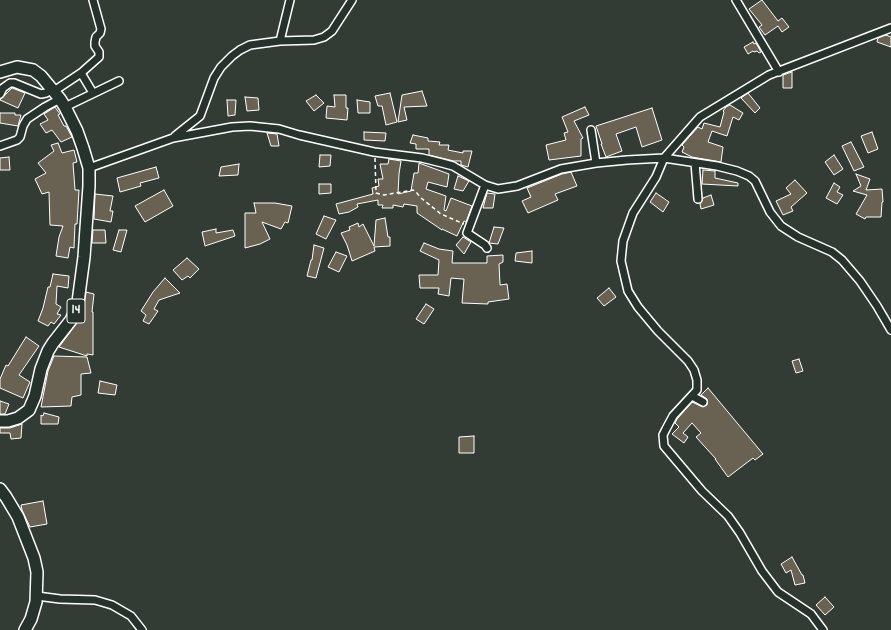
<!DOCTYPE html>
<style>
body{margin:0}
canvas{display:block;background:#333c34}
</style>
<canvas width="891" height="630"></canvas>
<script>
const ctx = document.querySelector('canvas').getContext('2d');
ctx.lineJoin = 'round';
function fill(path, color) { ctx.fillStyle = color; ctx.fill(path, 'evenodd'); }
const toPath = rows => new Path2D(rows.map(r => 'M' + r).join(''));
function stroke(path, color, width, dash) { ctx.strokeStyle = color; ctx.lineWidth = width; ctx.lineCap = dash ? 'butt' : 'round'; ctx.setLineDash(dash || []); ctx.stroke(path); }
function write(font, color, halo, rows, align = 'center') {
  ctx.font = font + ' Dekko,sans-serif'; ctx.lineWidth = 3.5; ctx.setLineDash([]); ctx.textBaseline = 'middle'; ctx.strokeStyle = halo; ctx.fillStyle = color; for (const [text, x, y, turn = 0] of rows) {
    ctx.save(); ctx.translate(x, y); ctx.rotate((+turn || 0) * Math.PI / 180); ctx.textAlign = isNaN(turn) ? turn : align; if (halo) ctx.strokeText(text, 0, 0); ctx.fillText(text, 0, 0); ctx.restore();
  }
}
const building = toPath([
 [762,0,778,21,782,18,789,27,782,32,778,26,765,35,759,27,762,25,749,9,762,0],
 [886,35,891,37,891,47,877,42,878,38,886,35],
 [753,42,754,44,756,43,761,52,759,53,757,51,754,52,753,51,748,54,744,47,753,42],
 [792,72,792,88,783,88,783,75,792,72],
 [12,88,25,93,18,108,0,100,12,88],
 [422,91,427,106,404,107,407,120,398,122,402,95,422,91],
 [390,93,397,122,386,125,382,106,378,106,375,96,390,93],
 [748,93,760,108,755,113,741,98,748,93],
 [316,95,324,103,314,111,306,101,316,95],
 [334,95,346,95,346,108,348,108,347,120,326,118,327,106,335,107,334,95],
 [245,97,258,98,259,110,247,111,245,97],
 [227,100,236,100,235,115,228,116,227,100],
 [357,100,370,102,370,113,358,113,357,100],
 [730,105,743,113,739,120,733,117,727,136,712,131,708,142,723,147,721,162,692,157,682,152,684,147,682,145,698,127,702,129,704,123,720,127,724,112,723,111,726,107,730,105],
 [55,107,60,114,58,115,64,126,66,126,72,137,61,142,52,130,46,133,40,124,48,120,44,114,55,107],
 [585,107,589,115,574,121,583,138,581,139,581,156,549,160,546,145,566,140,564,133,568,132,562,117,585,107],
 [652,108,662,140,642,147,636,127,616,134,622,151,606,157,601,144,602,144,596,126,652,108],
 [0,113,15,113,15,115,21,115,18,126,0,123,0,113],
 [364,132,386,133,385,141,364,140,364,132],
 [872,132,878,149,868,153,861,136,872,132],
 [267,133,277,134,279,146,271,146,267,133],
 [413,135,428,138,428,141,440,142,439,145,449,145,448,150,463,153,463,151,472,151,468,167,461,165,461,161,454,161,429,155,429,149,416,149,416,144,410,143,413,135],
 [851,142,864,167,854,171,842,146,851,142],
 [58,143,62,153,74,150,77,162,73,163,75,190,79,190,77,224,75,224,74,248,70,247,68,258,56,256,59,237,63,226,50,225,49,192,42,194,35,179,46,173,38,163,54,151,51,145,58,143],
 [320,155,331,155,330,166,319,167,320,155],
 [834,155,843,169,834,175,825,162,834,155],
 [9,157,10,170,0,170,0,158,9,157],
 [389,159,401,161,399,174,398,194,411,191,414,173,418,173,419,163,449,174,447,187,428,182,426,189,446,196,444,210,446,211,451,198,472,206,466,222,464,221,457,236,442,229,442,230,417,213,417,206,404,204,403,207,393,205,393,208,382,208,383,205,378,205,378,200,357,204,358,207,349,212,339,214,336,204,373,194,372,188,379,186,378,179,383,179,380,164,388,164,389,159],
 [239,164,238,175,219,176,221,167,239,164],
 [156,167,159,178,140,183,141,186,120,192,117,178,156,167],
 [703,170,715,171,715,178,738,183,738,186,702,184,703,170],
 [571,172,577,186,555,194,558,200,528,213,522,201,531,197,527,188,562,174,571,172],
 [856,174,870,179,866,190,882,189,883,202,882,202,881,217,866,217,865,219,856,214,867,195,853,191,861,186,856,174],
 [458,176,469,181,463,191,454,189,458,176],
 [795,180,807,193,791,207,793,211,783,215,776,201,791,194,786,188,795,180],
 [834,183,840,187,837,192,843,195,837,204,826,198,834,183],
 [319,184,331,184,331,193,319,194,319,184],
 [164,190,173,206,145,222,135,206,164,190],
 [487,193,495,194,493,208,483,208,487,193],
 [656,193,669,202,663,212,650,202,656,193],
 [95,194,113,196,110,211,113,211,111,222,94,219,95,194],
 [711,195,714,205,701,209,700,204,702,201,703,198,711,195],
 [254,203,275,203,292,206,288,223,285,222,281,229,262,222,270,239,260,244,245,248,245,213,256,213,254,203],
 [324,216,336,220,326,239,316,234,324,216],
 [385,218,388,237,390,237,390,246,374,247,375,251,352,261,347,245,341,233,350,230,349,227,358,223,359,227,363,224,374,246,376,220,385,218],
 [494,227,504,228,498,244,489,243,494,227],
 [216,229,216,233,233,230,235,236,205,246,202,232,216,229],
 [93,230,105,230,106,243,92,243,93,230],
 [119,230,127,230,121,252,113,250,119,230],
 [463,237,471,242,464,254,456,245,463,237],
 [424,243,439,249,453,251,452,263,487,263,487,256,503,255,503,262,499,264,500,285,507,284,509,299,488,302,488,304,462,303,464,279,462,279,451,278,449,296,438,294,439,288,420,288,419,275,438,275,439,260,420,251,424,243],
 [314,245,324,248,316,278,307,276,311,260,312,260,314,245],
 [532,251,532,263,515,261,516,253,532,251],
 [336,252,347,256,339,272,328,267,336,252],
 [187,258,199,269,190,278,188,276,182,280,173,270,187,258],
 [53,274,69,276,68,288,57,286,56,304,61,307,57,314,61,315,54,324,51,322,48,326,38,321,43,308,48,287,50,287,53,274],
 [165,278,180,293,159,300,154,309,158,311,149,324,143,321,146,315,141,311,153,292,165,278],
 [609,288,616,297,604,306,597,298,609,288],
 [86,292,94,294,92,312,93,312,93,355,87,354,87,356,59,347,77,323,83,312,86,292],
 [426,304,434,309,424,324,416,319,426,304],
 [26,337,39,346,19,375,30,382,23,398,0,388,0,379,6,365,8,366,26,337],
 [54,356,87,357,91,373,81,374,81,395,72,397,71,406,41,407,48,371,54,356],
 [799,359,803,371,796,373,792,361,799,359],
 [100,381,117,385,115,395,98,393,100,381],
 [708,388,763,454,755,460,753,458,728,477,715,459,716,459,696,437,701,433,692,423,683,433,688,437,684,443,672,434,679,427,675,423,677,419,692,402,703,407,707,405,707,399,701,395,708,388],
 [0,401,9,404,5,414,0,414,0,401],
 [44,413,59,417,58,424,41,424,41,415,43,416,44,413],
 [22,424,21,438,11,439,10,433,0,433,0,428,10,428,22,424],
 [474,436,474,453,459,453,459,437,474,436],
 [43,501,47,524,30,527,22,510,21,505,43,501],
 [792,557,802,575,803,575,805,583,795,585,791,570,786,573,781,564,792,557],
 [825,597,834,607,825,615,816,605,825,597]
]);
const path = toPath([
 [375,158,376,193,384,195,413,190,416,192,421,198,441,214,464,224]
]);
const minor = toPath([
 [736,0,779,72],
 [280,41,290,0],
 [81,73,93,93],
 [54,91,81,73,99,57,99,52,95,46,95,42,96,37,100,33,101,29,93,0],
 [0,94,3,88,10,83,14,83,41,94,46,93,52,89],
 [65,107,119,81],
 [591,130,596,163],
 [175,136,200,116,214,78,221,67,232,56,240,50,250,45,280,41,314,40,324,37,332,31,352,0],
 [0,146,17,140,20,137,23,126,27,119,45,107,60,99],
 [695,163,698,199],
 [89,168,173,138,232,127,250,126,279,129,299,135,374,152,422,158,442,163,453,166,485,185,498,189,517,186,561,169,596,163,627,160,664,158,717,166,737,171,749,176,755,181,770,212,781,226,798,237,832,252,842,260,860,281,877,306,891,330],
 [485,185,467,233,485,245,487,248],
 [692,396,703,402],
 [37,596,60,599,95,600,112,605,131,616,142,630],
 [823,630,811,614,778,592,762,571,740,533,728,516,702,491,664,446,663,435,666,429,673,416,697,390,697,380,694,370,688,361,658,331,638,307,628,291,621,261,623,241,633,213,656,177,664,158,700,117,769,75,891,28]
]);
const highway = toPath([
 [0,72,17,67,33,70,41,76,60,99,65,107,77,131,83,148,89,168,89,186,84,257,78,302,76,310,71,320,53,343,48,351,41,369,35,396,29,410,18,418,8,421,0,421],
 [0,489,6,497,18,517,34,558,37,572,36,602,31,619,25,630]
]);
const shields = [
 [76,311,18]
];
const shieldNames = [
 ["14",76,311]
];
fill(building, '#696252');
stroke(building, '#fff', 1);
stroke(minor, '#fff', 10);
stroke(highway, '#fff', 14);
stroke(path, '#fff', 1.5, [4, 3]);
stroke(minor, '#26332d', 7);
stroke(highway, '#26332d', 11);
for (const [x, y, w] of shields) { const box = new Path2D(); box.roundRect(x - w / 2, y - 12, w, 24, 3); ctx.fillStyle = '#26332d'; ctx.fill(box); stroke(box, '#fff', 1); }
write('bold 14px', '#fff', null, shieldNames);
</script>
